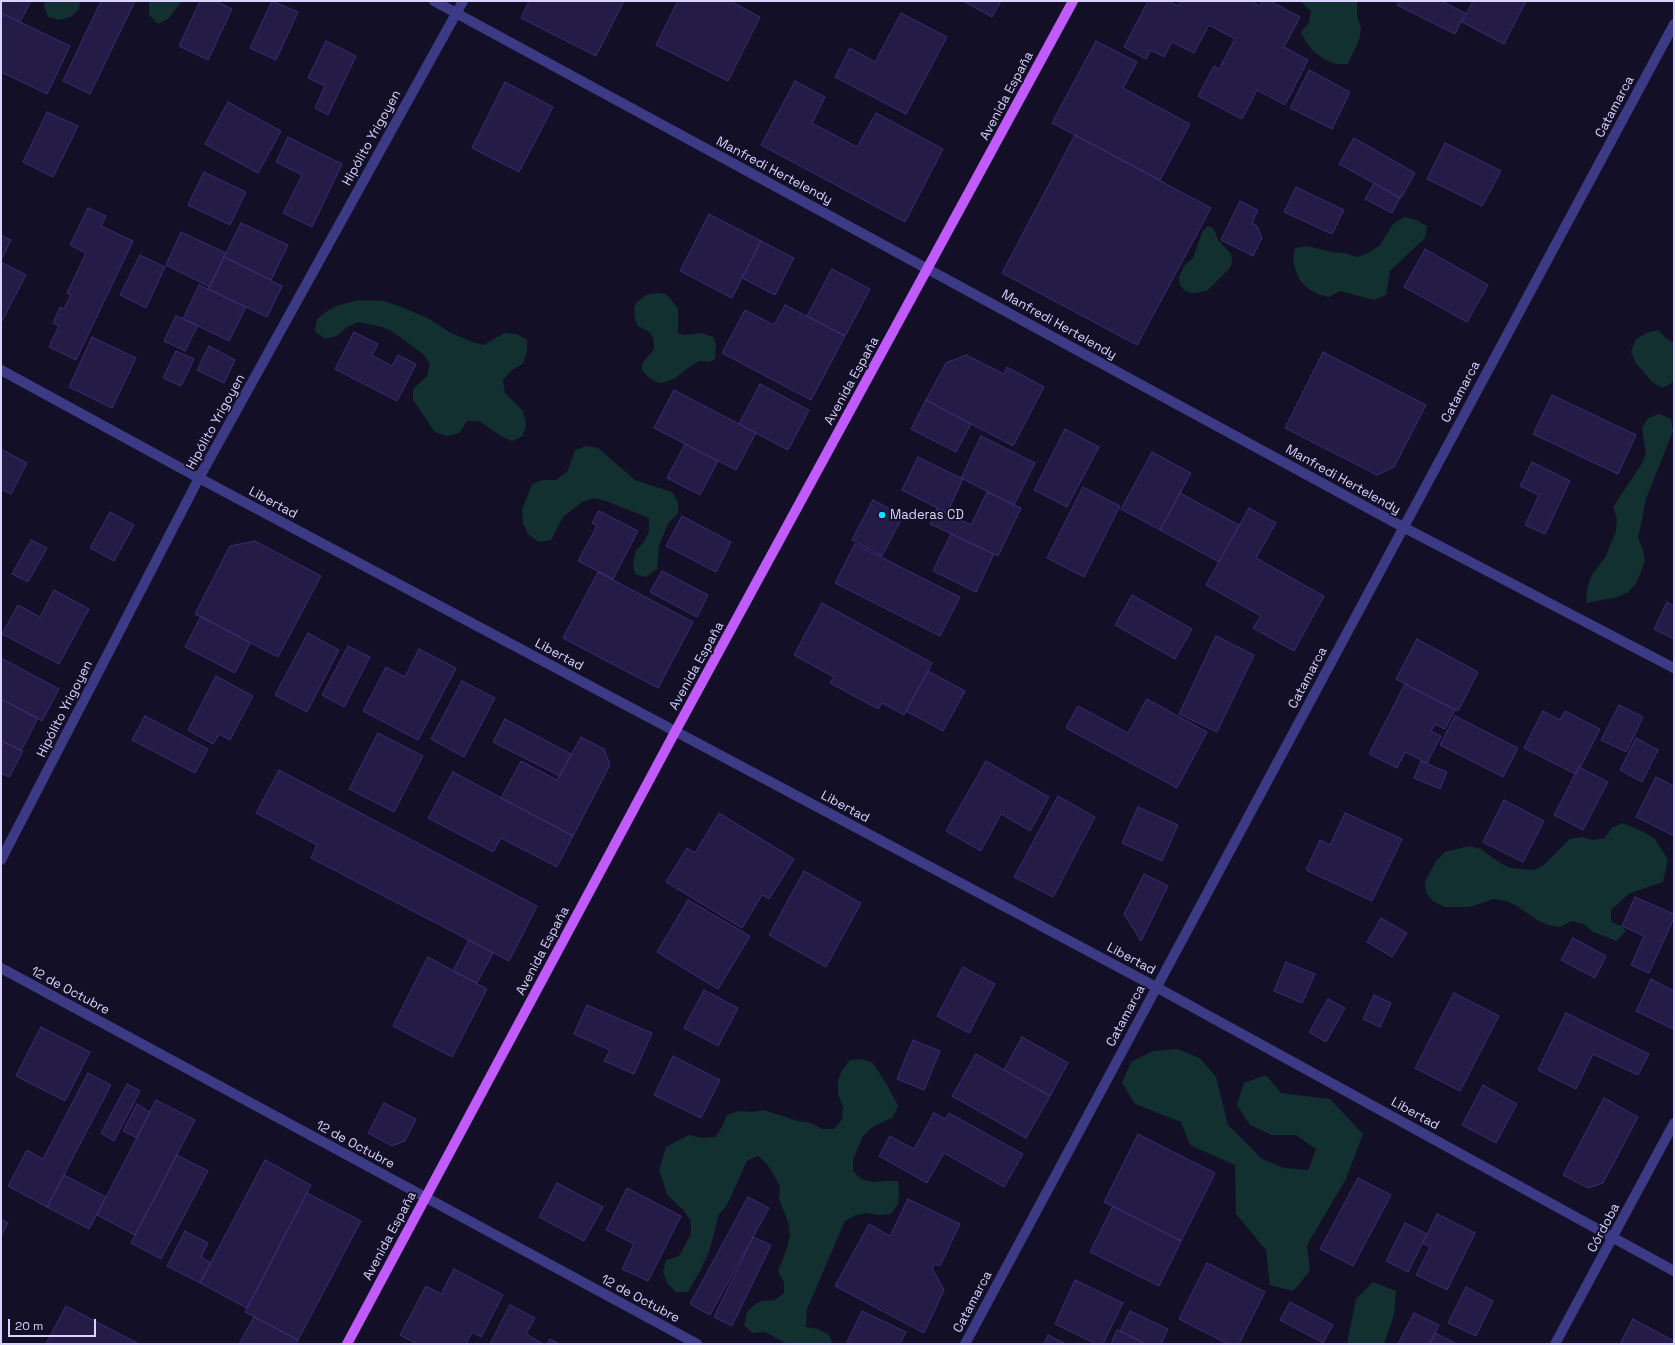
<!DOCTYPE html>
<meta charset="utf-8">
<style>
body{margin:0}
#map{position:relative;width:1675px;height:1345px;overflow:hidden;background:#130f26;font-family:"Space Grotesk",sans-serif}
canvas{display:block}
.frame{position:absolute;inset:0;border:2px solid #d9d4ff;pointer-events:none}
.scale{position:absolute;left:8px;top:1319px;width:88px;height:18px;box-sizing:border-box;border:2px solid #d9d4ff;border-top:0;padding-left:5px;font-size:12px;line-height:14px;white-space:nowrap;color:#d9d4ff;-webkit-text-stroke:3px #130f26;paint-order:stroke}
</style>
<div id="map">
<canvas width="1675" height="1345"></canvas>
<div class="frame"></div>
<div class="scale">20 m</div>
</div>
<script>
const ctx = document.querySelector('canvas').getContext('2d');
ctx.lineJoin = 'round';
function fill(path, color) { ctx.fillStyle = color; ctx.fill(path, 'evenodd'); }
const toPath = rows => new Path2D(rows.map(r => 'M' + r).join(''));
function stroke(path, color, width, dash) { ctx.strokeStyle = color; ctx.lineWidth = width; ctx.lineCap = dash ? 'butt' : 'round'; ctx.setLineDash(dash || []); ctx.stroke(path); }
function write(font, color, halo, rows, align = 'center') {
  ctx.font = font + ' "Space Grotesk",sans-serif'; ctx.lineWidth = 4; ctx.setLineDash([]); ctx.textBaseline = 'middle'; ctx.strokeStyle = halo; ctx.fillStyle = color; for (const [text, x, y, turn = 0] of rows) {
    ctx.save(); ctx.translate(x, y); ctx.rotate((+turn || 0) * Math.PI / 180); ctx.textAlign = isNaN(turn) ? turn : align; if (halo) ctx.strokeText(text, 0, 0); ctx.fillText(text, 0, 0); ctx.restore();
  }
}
const green = toPath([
 [45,1,80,1,79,9,71,17,59,20,48,17,44,6],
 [149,1,182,1,168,19,158,24,149,15],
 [1302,1,1357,1,1357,16,1361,28,1359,40,1348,64,1336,64,1324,59,1314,52,1306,42,1301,32,1309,23,1311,11,1302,3],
 [1405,217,1416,220,1427,226,1425,238,1390,271,1386,295,1374,300,1340,291,1329,297,1317,294,1307,288,1299,279,1295,268,1293,258,1295,248,1307,246,1332,252,1344,253,1358,257,1370,252,1380,245,1393,224],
 [1208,226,1214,229,1218,240,1231,254,1232,260,1231,266,1227,271,1208,290,1197,293,1190,293,1184,290,1180,285,1179,277,1184,266,1193,258,1203,230],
 [659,293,665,294,670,298,678,309,678,333,684,335,702,333,713,337,716,344,715,359,710,362,700,361,688,368,674,379,662,383,656,382,647,376,642,370,642,364,654,349,654,343,653,337,649,332,638,326,635,320,634,309,636,303,646,295],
 [359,300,384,301,396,305,428,318,449,332,472,342,484,345,504,333,517,334,527,340,527,352,523,364,512,370,503,380,505,393,523,411,526,424,523,436,512,441,501,436,479,421,467,421,459,433,447,436,435,432,413,400,413,389,427,376,430,364,423,354,393,332,382,327,359,322,347,327,337,336,325,339,315,331,317,319,326,312,336,306],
 [1658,330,1667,339,1674,343,1674,377,1672,383,1662,388,1652,382,1636,363,1631,352,1635,340,1646,333],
 [1659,414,1671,419,1673,431,1646,499,1643,514,1638,538,1643,549,1645,560,1641,572,1636,584,1628,592,1618,597,1586,603,1587,590,1591,576,1606,556,1616,531,1617,519,1613,507,1641,465,1646,454,1642,428,1648,418],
 [586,446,598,448,635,480,672,492,678,502,678,514,669,522,659,545,657,569,646,577,635,574,633,562,636,550,644,542,649,531,649,518,606,501,594,498,582,502,563,517,551,540,539,542,528,534,523,523,522,510,532,484,543,480,556,480,567,472,575,450],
 [1622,823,1644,832,1655,839,1668,860,1663,882,1630,893,1611,910,1611,922,1622,926,1626,931,1617,941,1593,932,1584,924,1572,921,1560,927,1548,925,1537,920,1517,906,1506,901,1494,899,1470,907,1445,907,1434,902,1426,893,1425,881,1436,861,1445,852,1469,846,1481,849,1500,863,1511,868,1534,870,1544,865,1570,839,1582,837,1593,840,1605,838,1612,828],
 [1177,1049,1200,1058,1216,1077,1228,1125,1262,1159,1284,1168,1308,1170,1316,1149,1296,1135,1271,1135,1250,1125,1237,1105,1244,1083,1266,1075,1281,1093,1330,1099,1363,1134,1346,1179,1307,1245,1310,1271,1293,1291,1270,1285,1266,1250,1236,1214,1235,1165,1190,1145,1181,1122,1135,1104,1122,1083,1131,1062,1153,1051],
 [862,1059,873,1063,887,1085,898,1106,893,1117,871,1128,863,1136,853,1159,853,1171,861,1179,873,1182,886,1181,898,1181,899,1193,898,1204,891,1214,879,1215,867,1213,856,1215,845,1221,807,1309,806,1327,818,1329,829,1335,833,1344,787,1344,765,1332,752,1333,744,1325,747,1312,753,1306,761,1301,775,1300,784,1293,784,1282,778,1271,787,1248,790,1235,788,1222,779,1199,780,1186,767,1164,758,1156,747,1161,727,1205,719,1214,710,1249,700,1271,688,1292,676,1292,667,1283,663,1272,666,1260,679,1256,691,1234,691,1221,684,1211,667,1194,659,1170,666,1147,689,1135,702,1138,715,1137,722,1127,727,1115,739,1111,751,1112,764,1110,798,1121,811,1123,822,1129,834,1129,842,1119,843,1107,838,1094,838,1081,842,1070,850,1060],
 [1373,1282,1396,1291,1394,1315,1384,1344,1347,1344,1356,1299]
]);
const building = toPath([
 [1,1,31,1,20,22,1,13,1,1],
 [101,1,135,1,90,94,63,81,101,1],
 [200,1,215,1,232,9,208,60,179,46,200,1],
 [272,1,298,12,276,60,250,48,272,1],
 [529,1,624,1,596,56,521,18,529,1],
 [678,1,730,1,760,17,728,81,656,45,678,1],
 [963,1,1001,1,992,17,963,1],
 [1148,1,1168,1,1178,6,1181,1,1251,1,1260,6,1263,1,1270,1,1300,17,1284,47,1308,60,1285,105,1257,90,1242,119,1198,96,1214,66,1219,69,1235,39,1209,25,1194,53,1172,42,1164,57,1151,50,1146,59,1124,47,1148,1],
 [1399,1,1441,1,1465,13,1455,34,1397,5,1399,1],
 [1473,1,1526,1,1504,44,1462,22,1473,1],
 [1,13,70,46,47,94,1,72,1,13],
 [901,13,947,37,906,114,835,77,850,48,875,62,901,13],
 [326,41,356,56,328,115,315,108,325,86,308,78,326,41],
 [1096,41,1137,62,1123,88,1190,124,1160,180,1052,123,1096,41],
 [1309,70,1350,92,1332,129,1290,108,1309,70],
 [795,81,825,97,812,123,857,147,876,113,943,149,905,222,761,145,795,81],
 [505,82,553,107,519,172,472,148,505,82],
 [228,102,281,131,258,173,205,144,228,102],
 [47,112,78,126,53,177,23,162,47,112],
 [1075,135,1211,208,1137,345,1002,273,1075,135],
 [288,137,342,164,312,227,283,213,302,175,276,162,288,137],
 [1354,138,1415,173,1401,198,1339,164,1354,138],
 [1445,143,1501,171,1482,206,1427,179,1445,143],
 [204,172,246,192,230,225,188,205,204,172],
 [1374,183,1400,198,1392,213,1365,199,1374,183],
 [1296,187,1344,210,1332,234,1284,212,1296,187],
 [1240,201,1258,210,1252,223,1257,226,1262,238,1253,256,1221,240,1240,201],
 [88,208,106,216,101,226,133,241,76,360,49,347,59,326,53,323,60,307,64,309,71,295,67,293,86,253,70,245,88,208],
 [709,214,761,241,732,298,680,271,709,214],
 [241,223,288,245,271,280,224,257,241,223],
 [181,232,226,253,210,287,166,265,181,232],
 [1,235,11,240,1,260,1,235],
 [761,241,794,258,775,295,742,278,761,241],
 [1425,249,1488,285,1467,322,1404,287,1425,249],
 [140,255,165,267,146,308,120,295,140,255],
 [224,257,282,286,267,317,208,289,224,257],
 [1,262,26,275,1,323,1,262],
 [832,269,870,289,845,336,807,316,832,269],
 [199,285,246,307,229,341,183,319,199,285],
 [785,305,845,336,811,400,722,353,745,310,774,325,785,305],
 [176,316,198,325,185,351,164,341,176,316],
 [354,332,378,344,372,355,392,366,398,355,416,364,397,401,335,369,354,332],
 [92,337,136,358,112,408,69,387,92,337],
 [209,346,235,360,224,383,197,370,209,346],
 [176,351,194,359,181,386,163,378,176,351],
 [1323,352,1426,405,1394,467,1377,475,1285,428,1323,352],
 [966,355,1004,374,1007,367,1044,387,1013,446,926,400,946,363,966,355],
 [760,384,809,410,788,450,739,424,760,384],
 [674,390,756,433,736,470,654,428,674,390],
 [1552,395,1636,435,1618,474,1533,434,1552,395],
 [926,400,971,424,956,452,911,429,926,400],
 [1065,429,1099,447,1067,507,1034,490,1065,429],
 [981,436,1035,463,1014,505,961,478,981,436],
 [685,444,718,461,700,495,667,478,685,444],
 [1,449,27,463,11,494,1,489,1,449],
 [1152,452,1191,473,1160,530,1121,509,1152,452],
 [918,457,963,479,947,513,902,490,918,457],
 [1532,462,1570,481,1545,534,1525,525,1539,495,1520,486,1532,462],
 [1083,487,1120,506,1084,577,1047,558,1083,487],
 [987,492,1021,508,998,556,930,524,937,508,971,525,987,492],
 [1180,493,1239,525,1219,562,1160,530,1180,493],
 [873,500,903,516,882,556,852,540,873,500],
 [1249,508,1276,523,1256,558,1324,596,1294,651,1253,628,1261,616,1206,585,1249,508],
 [599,511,638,531,613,579,578,561,597,526,592,523,599,511],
 [110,512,134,525,114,561,90,548,110,512],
 [682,516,731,542,716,572,666,546,682,516],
 [951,534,994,554,976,592,933,571,951,534],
 [31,540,47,548,28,582,12,574,31,540],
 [255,541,321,576,278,657,195,614,230,546,255,541],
 [855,544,960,597,940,636,835,583,855,544],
 [662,571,708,595,697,617,650,592,662,571],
 [598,572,693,622,658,688,563,638,598,572],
 [54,590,89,609,59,664,2,634,18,605,40,617,54,590],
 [1132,595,1192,629,1175,659,1115,625,1132,595],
 [1667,602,1674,606,1674,639,1654,629,1667,602],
 [822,603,932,663,904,715,882,703,878,709,830,683,834,677,794,655,822,603],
 [201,616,250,643,235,673,185,647,201,616],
 [308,633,339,650,307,712,275,695,308,633],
 [1216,636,1254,655,1217,732,1179,714,1216,636],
 [1417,639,1478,672,1458,711,1396,679,1417,639],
 [348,646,370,657,344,707,322,695,348,646],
 [419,649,456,668,418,740,363,711,386,667,405,677,419,649],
 [1,658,59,689,42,721,1,699,1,658],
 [928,671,965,691,943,731,906,711,928,671],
 [216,676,253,696,230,740,219,734,213,744,188,730,216,676],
 [462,681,495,698,464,757,431,739,462,681],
 [1405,684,1455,710,1445,729,1435,724,1431,731,1441,736,1427,763,1405,752,1397,768,1369,754,1405,684],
 [1,699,38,718,21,751,1,740,1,699],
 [1147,699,1207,732,1177,788,1066,728,1078,706,1128,733,1147,699],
 [1619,705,1643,717,1626,752,1601,740,1619,705],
 [1543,711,1560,720,1565,711,1600,729,1580,768,1579,767,1575,774,1524,748,1543,711],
 [145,716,208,749,195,773,132,740,145,716],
 [1455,716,1518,748,1503,777,1440,745,1455,716],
 [505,719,571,754,560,776,493,742,505,719],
 [378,733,423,756,394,812,349,789,378,733],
 [581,737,604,749,610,765,573,836,501,798,521,761,557,780,581,737],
 [1636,738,1658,750,1642,782,1620,770,1636,738],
 [4,742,23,751,9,777,1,773,1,748,4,742],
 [986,761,1049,797,1030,831,1001,814,981,851,946,831,986,761],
 [1421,761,1447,772,1440,789,1414,778,1421,761],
 [1579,767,1608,782,1583,830,1554,815,1579,767],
 [279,770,537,906,509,961,311,858,317,845,256,813,279,770],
 [453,772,573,836,557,867,501,838,493,852,428,818,453,772],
 [1656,777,1674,786,1674,836,1636,817,1656,777],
 [1058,796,1095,817,1053,897,1014,877,1058,796],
 [1504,800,1544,821,1523,862,1483,842,1504,800],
 [1138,807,1178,825,1162,861,1122,843,1138,807],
 [719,813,794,859,769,899,762,895,742,928,666,882,687,848,695,853,719,813],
 [1345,813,1402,839,1372,901,1306,870,1320,840,1330,845,1345,813],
 [804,871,861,903,826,967,769,935,804,871],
 [1144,874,1168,886,1141,941,1124,914,1144,874],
 [1635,897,1674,914,1674,918,1649,973,1631,965,1644,936,1622,926,1635,897],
 [688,900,750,936,718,989,657,952,688,900],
 [1381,918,1407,933,1392,957,1367,942,1381,918],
 [1573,938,1606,956,1595,978,1561,960,1573,938],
 [469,940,493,953,477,983,453,971,469,940],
 [428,957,487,989,452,1057,393,1026,428,957],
 [1286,962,1315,974,1302,1003,1274,991,1286,962],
 [963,967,995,984,969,1033,937,1016,963,967],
 [1651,979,1674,991,1673,1029,1636,1011,1651,979],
 [704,990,738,1008,718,1046,684,1028,704,990],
 [1454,993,1499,1016,1460,1091,1415,1068,1454,993],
 [1374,995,1391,1003,1380,1027,1363,1019,1374,995],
 [1328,999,1345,1008,1326,1042,1309,1032,1328,999],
 [587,1005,652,1033,634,1074,604,1061,610,1050,574,1034,587,1005],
 [1566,1013,1649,1054,1638,1075,1593,1054,1576,1089,1538,1070,1566,1013],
 [41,1027,90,1052,65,1101,16,1076,41,1027],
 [1022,1037,1068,1063,1050,1096,1004,1070,1022,1037],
 [913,1040,940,1051,924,1090,897,1079,913,1040],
 [976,1054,1050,1096,1026,1138,952,1096,976,1054],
 [673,1056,720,1080,701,1118,654,1095,673,1056],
 [88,1073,111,1085,47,1207,8,1186,27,1150,43,1159,88,1073],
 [127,1084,140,1091,114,1141,101,1133,127,1084],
 [1483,1085,1517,1104,1496,1143,1462,1125,1483,1085],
 [1604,1098,1638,1117,1603,1183,1588,1188,1563,1175,1604,1098],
 [156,1100,195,1120,135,1235,97,1215,156,1100],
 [384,1103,416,1119,405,1141,392,1146,368,1133,384,1103],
 [137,1104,150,1112,137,1138,123,1131,137,1104],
 [934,1113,945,1119,949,1113,1023,1154,1004,1187,944,1153,927,1183,879,1156,890,1136,914,1149,934,1113],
 [1138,1134,1215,1173,1181,1241,1104,1202,1138,1134],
 [177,1155,208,1171,161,1259,131,1243,177,1155],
 [265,1160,311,1185,247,1308,200,1283,265,1160],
 [64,1175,106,1197,89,1229,47,1207,64,1175],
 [1358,1178,1391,1195,1353,1266,1320,1249,1358,1178],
 [557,1183,603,1207,584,1241,539,1217,557,1183],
 [627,1188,681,1216,648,1281,622,1269,634,1244,606,1230,627,1188],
 [307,1193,361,1221,298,1340,245,1312,307,1193],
 [748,1197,769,1208,710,1315,690,1304,748,1197],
 [908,1199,960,1224,940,1266,935,1264,932,1268,944,1290,924,1333,835,1286,869,1224,890,1236,908,1199],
 [1113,1206,1181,1241,1159,1286,1090,1252,1113,1206],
 [1437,1214,1475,1233,1447,1290,1416,1275,1430,1247,1423,1243,1437,1214],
 [1,1219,8,1223,1,1236,1,1219],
 [1405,1223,1427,1234,1408,1272,1386,1261,1405,1223],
 [185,1231,208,1243,201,1257,211,1263,200,1283,167,1266,185,1231],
 [753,1237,771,1245,732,1326,714,1317,753,1237],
 [1207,1263,1265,1292,1239,1344,1228,1344,1179,1319,1207,1263],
 [454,1269,503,1295,481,1337,472,1332,466,1344,417,1344,400,1335,426,1286,441,1294,454,1269],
 [1075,1280,1123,1303,1103,1344,1096,1344,1055,1324,1075,1280],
 [1466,1287,1493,1301,1476,1336,1448,1323,1466,1287],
 [1290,1302,1333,1325,1323,1343,1280,1320,1290,1302],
 [510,1305,535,1318,526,1334,543,1344,490,1344,510,1305],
 [66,1306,139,1344,46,1344,66,1306],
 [862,1311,906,1332,900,1344,846,1344,862,1311],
 [1130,1311,1168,1329,1161,1344,1146,1344,1120,1331,1130,1311],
 [1414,1313,1439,1325,1430,1344,1398,1344,1414,1313],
 [254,1317,298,1340,296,1344,239,1344,254,1317],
 [1633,1319,1674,1341,1674,1344,1620,1344,1633,1319],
 [1117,1330,1120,1331,1146,1344,1111,1344,1117,1330],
 [1435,1333,1455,1343,1455,1344,1430,1344,1435,1333],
 [1048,1335,1066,1344,1044,1344,1048,1335],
 [550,1339,559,1344,548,1344,550,1339]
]);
const minor = toPath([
 [434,1,1403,527,1674,668],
 [1,370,199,478,1156,987,1674,1271],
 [1,860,199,478,463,1],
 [1,968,697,1344],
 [965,1344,1674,24],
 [1555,1344,1674,1123]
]);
const major = toPath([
 [347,1344,675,732,1073,1]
]);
const markers = [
 [882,515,4,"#00e5ff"]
];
const streetNames = [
 ["Avenida España",1007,96,-62],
 ["Catamarca",1615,107,-62],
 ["Hipólito Yrigoyen",372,138,-61],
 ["Manfredi Hertelendy",774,171,28],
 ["Manfredi Hertelendy",1059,325,29],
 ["Avenida España",852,381,-61],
 ["Catamarca",1461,392,-62],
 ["Hipólito Yrigoyen",216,422,-61],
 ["Manfredi Hertelendy",1343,480,29],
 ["Libertad",273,503,28],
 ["Libertad",559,655,28],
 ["Avenida España",697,666,-61],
 ["Catamarca",1308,678,-62],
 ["Hipólito Yrigoyen",65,709,-63],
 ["Libertad",845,807,28],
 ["Avenida España",543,951,-62],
 ["Libertad",1131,959,28],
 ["12 de Octubre",70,991,28],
 ["Catamarca",1126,1016,-62],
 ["Libertad",1415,1114,29],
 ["12 de Octubre",355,1145,28],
 ["Córdoba",1604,1228,-62],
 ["Avenida España",390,1236,-62],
 ["12 de Octubre",640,1299,28],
 ["Catamarca",973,1302,-62]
];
const poiNames = [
 ["Maderas CD",890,515]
];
fill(green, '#12302f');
fill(building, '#241b47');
stroke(building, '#3b2d73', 1);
stroke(minor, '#3d3a85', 10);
stroke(major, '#c25bff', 10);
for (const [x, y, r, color] of markers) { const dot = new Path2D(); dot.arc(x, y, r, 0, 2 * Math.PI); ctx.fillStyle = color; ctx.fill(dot); stroke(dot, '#130f26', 1.5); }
write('13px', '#d9d4ff', '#130f26', streetNames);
write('13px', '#d9d4ff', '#130f26', poiNames, 'left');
</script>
